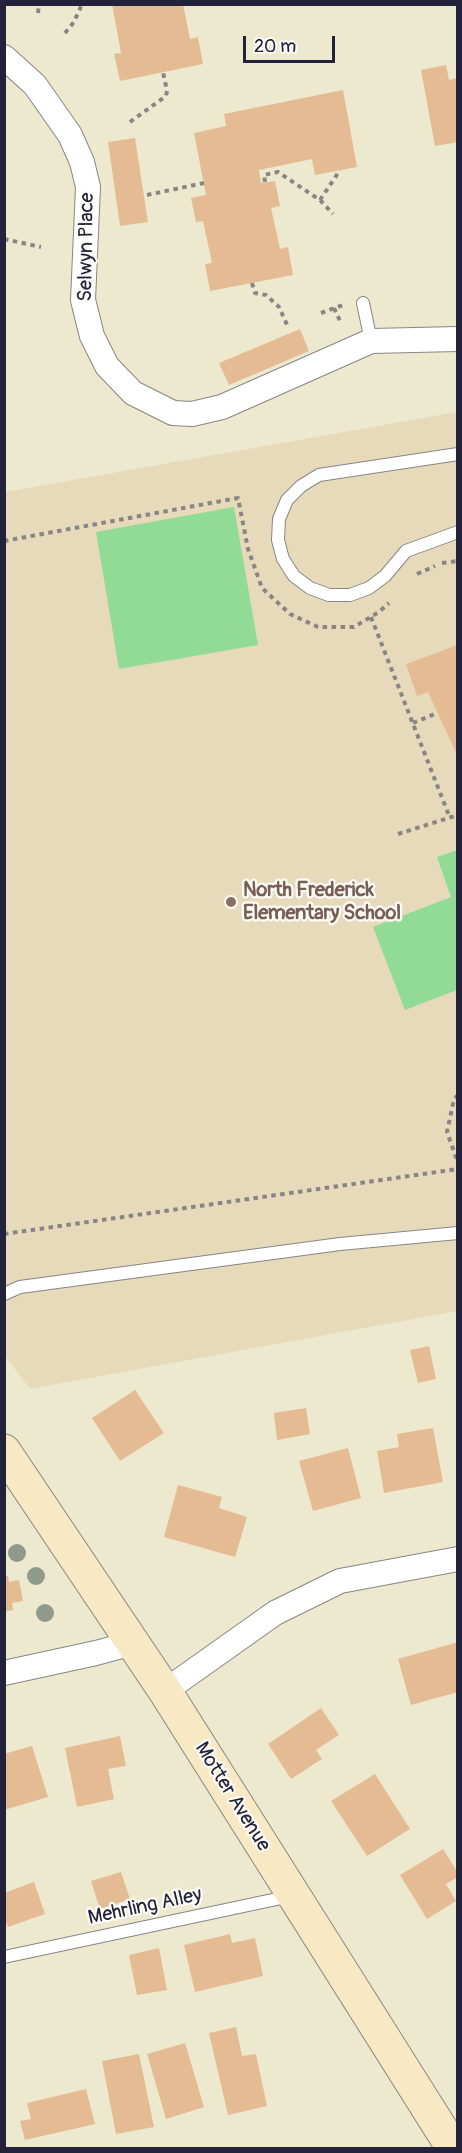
<!DOCTYPE html>
<style>
body{margin:0}
#map{position:relative;width:462px;height:2153px;overflow:hidden;background:#ede9cf;font-family:Pangolin,sans-serif}
canvas{display:block}
.frame{position:absolute;inset:0;border:6px solid #22223b;pointer-events:none}
.scale{position:absolute;left:243px;top:36px;width:92px;height:27px;box-sizing:border-box;border:3px solid #22223b;border-top:0;padding-left:8px;font-size:18px;line-height:21px;white-space:nowrap;color:#22223b;-webkit-text-stroke:4px #fdfcf7;paint-order:stroke}
</style>
<div id="map">
<canvas width="462" height="2153"></canvas>
<div class="frame"></div>
<div class="scale">20 m</div>
</div>
<script>
const ctx = document.querySelector('canvas').getContext('2d');
ctx.lineJoin = 'round';
function fill(path, color) { ctx.fillStyle = color; ctx.fill(path, 'evenodd'); }
const toPath = rows => new Path2D(rows.map(r => 'M' + r).join(''));
function stroke(path, color, width, dash) { ctx.strokeStyle = color; ctx.lineWidth = width; ctx.lineCap = dash ? 'butt' : 'round'; ctx.setLineDash(dash || []); ctx.stroke(path); }
function write(font, color, halo, rows, align = 'center') {
  ctx.font = font + ' Pangolin,sans-serif'; ctx.lineWidth = 4.5; ctx.setLineDash([]); ctx.textBaseline = 'middle'; ctx.strokeStyle = halo; ctx.fillStyle = color; for (const [text, x, y, turn = 0] of rows) {
    ctx.save(); ctx.translate(x, y); ctx.rotate((+turn || 0) * Math.PI / 180); ctx.textAlign = isNaN(turn) ? turn : align; if (halo) ctx.strokeText(text, 0, 0); ctx.fillText(text, 0, 0); ctx.restore();
  }
}
const built = toPath([
 [457,412,457,1311,30,1389,5,1356,5,492]
]);
const green = toPath([
 [234,507,258,645,119,669,96,532],
 [457,850,457,990,405,1010,373,927,451,897,437,857]
]);
const building = toPath([
 [112,4,183,4,190,39,198,37,203,64,120,81,114,54,121,53],
 [446,65,449,80,458,78,458,142,435,146,421,70],
 [343,90,357,167,315,175,312,159,259,170,261,183,275,181,280,206,271,208,280,249,288,247,293,275,210,291,205,264,212,263,203,221,196,222,191,198,206,195,194,133,226,126,224,114],
 [135,138,148,222,120,226,108,142],
 [300,329,309,351,229,385,219,363],
 [458,645,458,757,428,692,417,696,406,664],
 [429,1346,436,1379,418,1383,410,1350],
 [135,1390,164,1433,120,1461,92,1418],
 [306,1408,310,1434,277,1440,274,1413],
 [433,1428,443,1482,384,1493,377,1451,399,1447,397,1434],
 [348,1448,361,1498,313,1511,299,1461],
 [178,1485,222,1497,219,1508,247,1517,235,1557,164,1537],
 [4,1576,8,1576,9,1582,19,1580,23,1601,12,1603,13,1610,4,1612],
 [458,1642,458,1692,411,1705,398,1659],
 [321,1708,339,1735,316,1750,322,1759,291,1779,268,1744],
 [120,1736,126,1766,108,1769,114,1799,77,1807,65,1748],
 [32,1746,48,1797,4,1810,4,1754],
 [375,1774,410,1829,367,1856,331,1801],
 [443,1849,458,1873,458,1877,446,1884,456,1901,427,1919,400,1875],
 [121,1872,130,1899,100,1909,91,1881],
 [34,1882,45,1914,8,1927,4,1918,4,1893],
 [230,1934,232,1943,255,1938,263,1976,195,1992,184,1945],
 [159,1948,167,1990,137,1995,129,1955],
 [236,2027,242,2056,256,2054,267,2106,228,2115,209,2033],
 [185,2043,204,2107,166,2119,147,2054],
 [139,2054,154,2127,116,2134,102,2061],
 [86,2089,95,2124,25,2140,20,2121,31,2119,27,2103]
]);
const path = toPath([
 [38,13,39,4],
 [65,33,74,22,82,4],
 [130,122,166,96,167,91,163,72],
 [265,182,264,175,278,172,320,200,333,214],
 [147,195,204,183],
 [320,200,340,170],
 [4,239,41,247],
 [252,283,255,293,266,295,279,307,288,327],
 [334,308,341,323],
 [321,313,343,305],
 [4,541,238,498,248,549,262,588,290,614,318,627,354,627,379,612,389,603],
 [442,563,458,561],
 [417,574,435,566],
 [371,617,450,818],
 [458,617,458,620],
 [413,723,437,713],
 [398,834,458,815],
 [458,1095,454,1099,447,1132,458,1163],
 [4,1234,458,1169]
]);
const service = toPath([
 [363,303,371,341],
 [458,454,319,475,301,486,287,500,279,519,278,540,283,559,294,576,310,588,329,595,350,595,369,588,385,576,406,551,458,532],
 [4,1294,20,1287,340,1244,458,1233],
 [4,1957,291,1896]
]);
const minor = toPath([
 [4,57,35,85,70,135,82,162,88,187,83,300,92,336,107,366,133,393,173,413,192,414,222,407,371,341,458,339],
 [4,1673,96,1653,133,1643],
 [165,1691,275,1613,340,1581,458,1559]
]);
const secondary = toPath([
 [4,1451,165,1691,453,2148]
]);
const trees = [
 [17,1553],
 [36,1576],
 [45,1613]
];
const markers = [
 [231,902,6,"#8d6e63"]
];
const streetNames = [
 ["Selwyn Place",87,247,-89],
 ["Motter Avenue",232,1797,58],
 ["Mehrling Alley",145,1907,-12]
];
const educationNames = [
 ["North Frederick",243,891],
 ["Elementary School",243,914]
];
fill(built, '#e6daba');
fill(green, '#92db96');
fill(building, '#e4bb93');
stroke(service, '#888685', 14);
stroke(minor, '#888685', 26);
stroke(secondary, '#888685', 35);
stroke(path, '#888685', 4, [4.5, 4.5]);
stroke(service, '#fff', 12);
stroke(minor, '#fff', 24);
stroke(secondary, '#f8e8c3', 33);
ctx.fillStyle = '#909a8c';
for (const [x, y] of trees) { ctx.beginPath(); ctx.arc(x, y, 9, 0, 2 * Math.PI); ctx.fill(); }
for (const [x, y, r, color] of markers) { const dot = new Path2D(); dot.arc(x, y, r, 0, 2 * Math.PI); ctx.fillStyle = color; ctx.fill(dot); stroke(dot, '#fdfcf7', 2); }
write('20px', '#22223b', '#fdfcf7', streetNames);
write('bold 20px', '#785e54', '#fdfcf7', educationNames, 'left');
</script>
